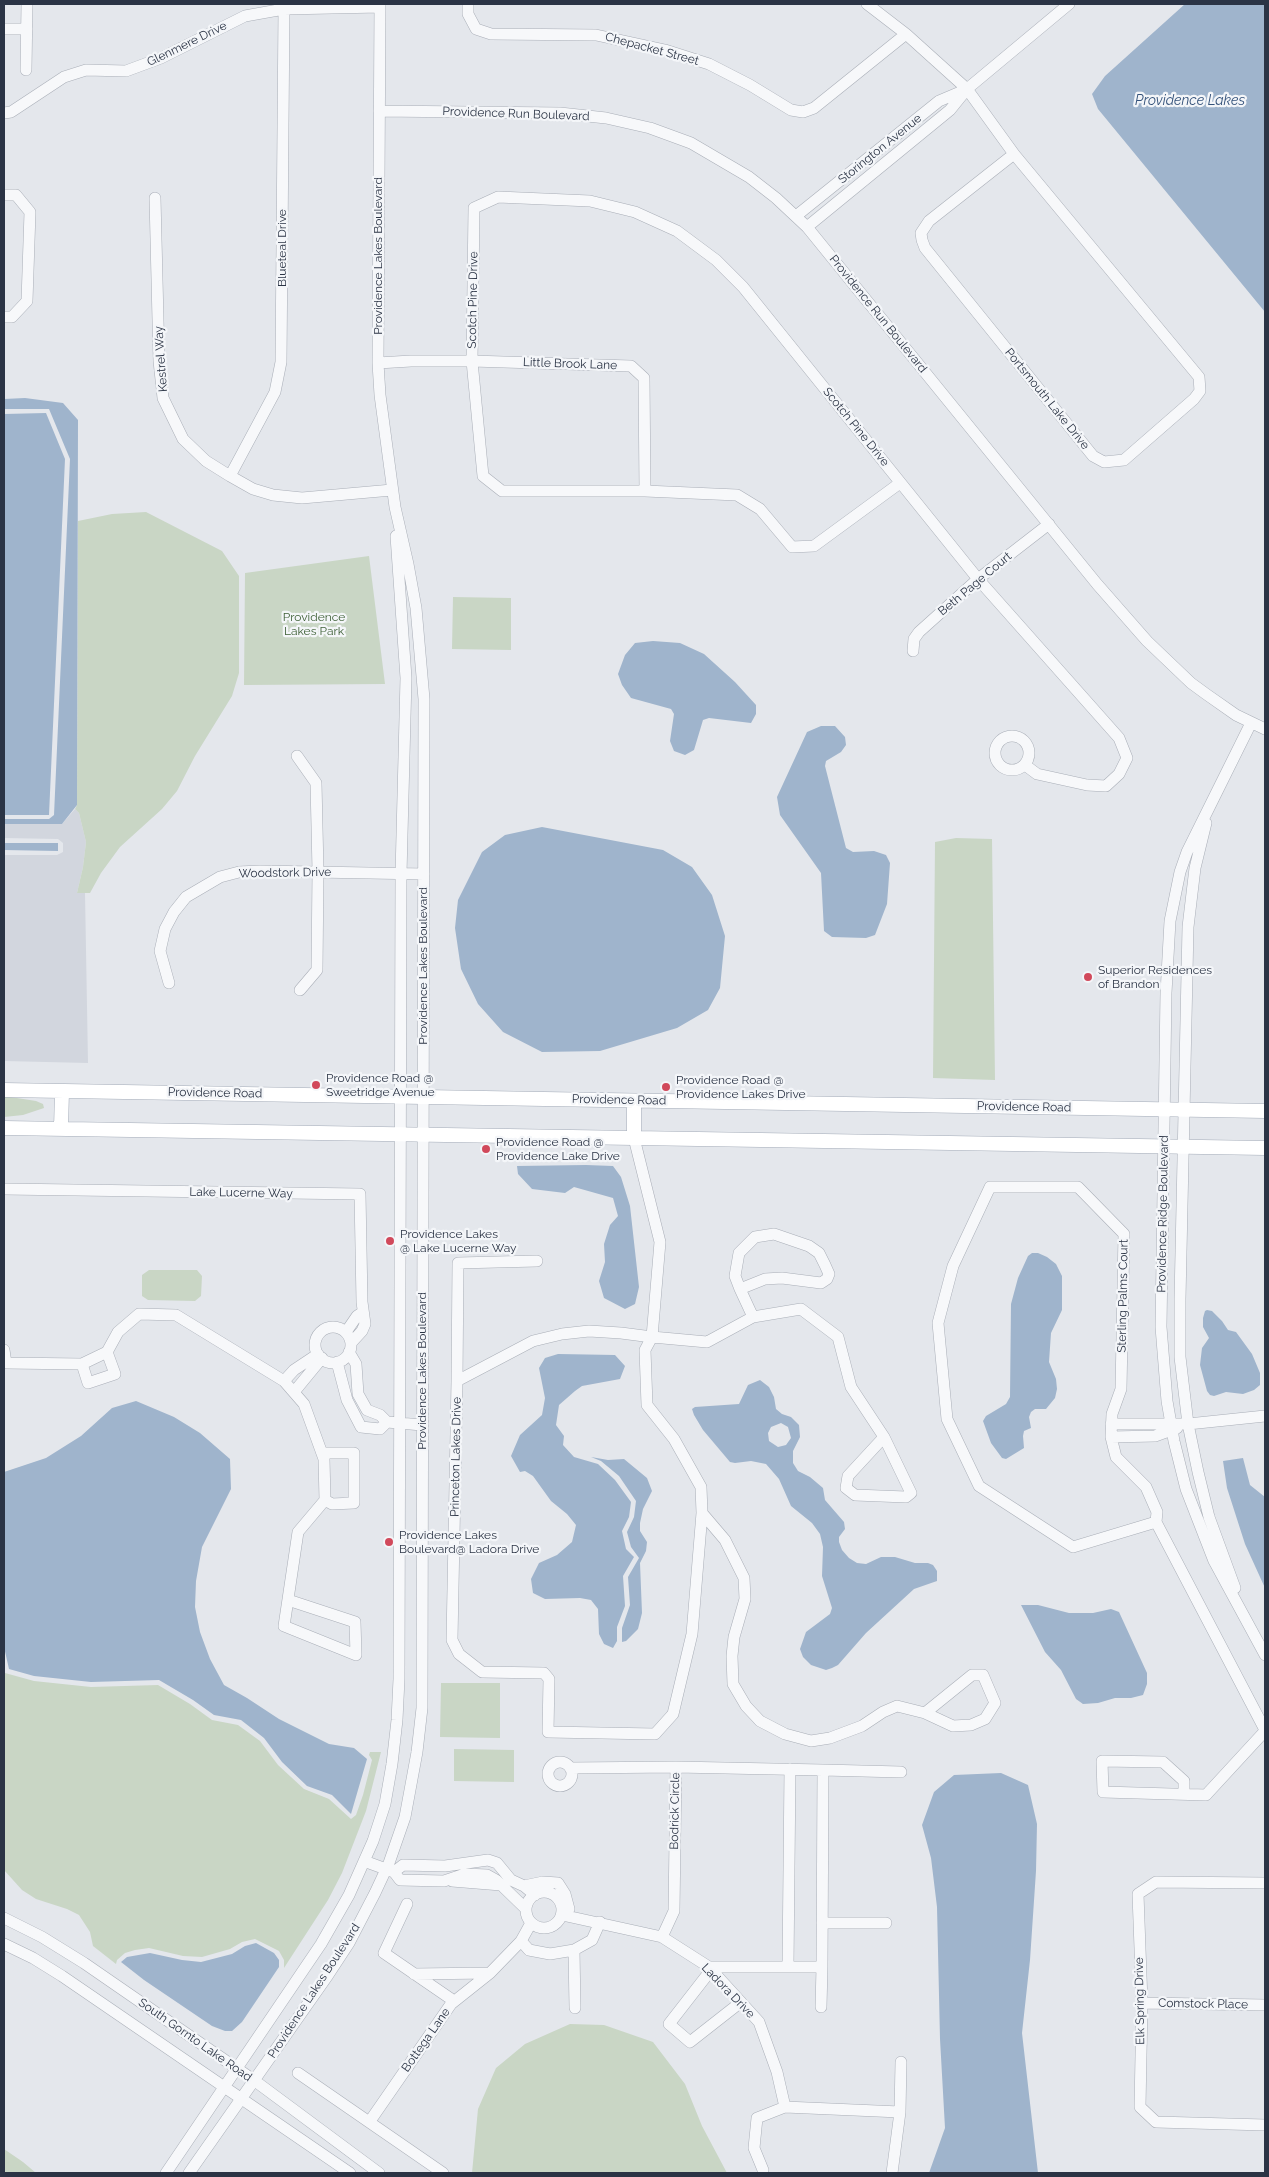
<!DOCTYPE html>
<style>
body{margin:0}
#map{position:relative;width:1269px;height:2177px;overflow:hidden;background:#e4e7ec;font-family:Raleway,sans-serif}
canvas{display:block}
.frame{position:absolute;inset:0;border:5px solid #2b3445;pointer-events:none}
</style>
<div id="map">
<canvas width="1269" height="2177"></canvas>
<div class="frame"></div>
</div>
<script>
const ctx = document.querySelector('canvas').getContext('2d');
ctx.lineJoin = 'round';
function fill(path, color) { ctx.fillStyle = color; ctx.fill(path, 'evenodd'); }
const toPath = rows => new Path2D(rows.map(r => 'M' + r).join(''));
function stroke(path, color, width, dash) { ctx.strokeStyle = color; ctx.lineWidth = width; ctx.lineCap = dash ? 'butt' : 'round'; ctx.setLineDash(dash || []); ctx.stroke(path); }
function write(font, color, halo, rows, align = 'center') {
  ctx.font = font + ' Raleway,sans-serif'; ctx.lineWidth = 4.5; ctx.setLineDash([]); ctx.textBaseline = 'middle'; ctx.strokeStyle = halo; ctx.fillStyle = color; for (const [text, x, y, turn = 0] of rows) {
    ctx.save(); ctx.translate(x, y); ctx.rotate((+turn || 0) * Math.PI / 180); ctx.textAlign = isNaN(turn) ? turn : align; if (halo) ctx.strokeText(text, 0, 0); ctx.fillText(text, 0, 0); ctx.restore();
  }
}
const built = toPath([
 [75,809,79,813,86,842,83,867,77,893,85,893,88,1063,4,1061,4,855,57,855,63,852,63,843,58,839,4,838,4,824,62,824]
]);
const green = toPath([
 [146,512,222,551,239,576,239,673,232,696,195,756,177,791,162,809,120,847,101,873,90,893,77,893,83,867,86,842,79,813,75,809,77,805,78,521,112,514],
 [369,556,385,684,244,685,245,573],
 [453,597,511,598,511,650,452,649],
 [956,838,992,839,995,1080,933,1078,935,842],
 [4,1096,36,1101,43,1104,44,1108,23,1115,4,1117],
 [149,1270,197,1270,202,1276,201,1296,195,1301,148,1300,142,1296,142,1275],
 [4,1670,5,1673,34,1681,91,1687,158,1685,190,1704,212,1720,238,1725,260,1741,278,1765,304,1789,329,1799,351,1819,356,1815,363,1795,372,1760,369,1755,370,1752,381,1752,366,1811,342,1873,328,1900,284,1968,284,1960,279,1951,255,1939,242,1942,230,1949,202,1957,183,1956,149,1948,135,1950,125,1953,117,1960,116,1964,93,1946,90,1932,79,1915,67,1909,36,1899,22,1890,4,1870],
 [441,1683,500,1683,500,1738,440,1737],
 [454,1749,514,1750,514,1782,454,1781],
 [570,2024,604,2025,653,2042,685,2084,702,2126,727,2173,472,2173,478,2109,496,2068,525,2044],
 [4,2149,23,2162,36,2173,4,2173]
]);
const water = toPath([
 [1185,4,1265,4,1265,312,1098,109,1092,94,1105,76],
 [25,398,63,403,78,420,77,805,62,824,4,824,4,819,49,819,54,815,70,459,49,409,4,409,4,399],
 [46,413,65,459,49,815,4,815,4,414],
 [653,641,680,643,704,654,735,682,756,705,756,714,751,723,709,718,703,720,694,750,685,755,674,751,670,741,674,714,671,709,631,698,622,685,618,674,625,655,635,643],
 [821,726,835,726,845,737,846,745,841,752,826,761,825,766,846,848,853,852,874,851,886,855,890,863,887,904,875,935,866,938,832,937,824,931,821,873,780,815,777,797,807,732],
 [542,827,663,850,692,867,712,895,725,936,720,988,708,1010,677,1028,600,1051,542,1052,503,1032,478,1004,461,969,455,928,458,900,482,852,505,835],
 [4,843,58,843,58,851,4,850],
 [586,1165,613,1166,621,1177,630,1206,639,1287,635,1304,625,1309,604,1298,599,1281,605,1262,604,1244,610,1225,618,1216,613,1198,574,1187,565,1193,532,1189,518,1174,517,1166],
 [1032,1253,1038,1253,1047,1257,1056,1264,1062,1276,1062,1310,1051,1333,1049,1362,1056,1379,1057,1389,1055,1398,1046,1409,1035,1409,1031,1412,1029,1417,1031,1428,1024,1431,1023,1436,1024,1448,1006,1459,1002,1458,991,1443,983,1421,986,1416,1006,1404,1010,1397,1011,1304,1018,1278,1028,1256],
 [1207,1310,1212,1311,1222,1321,1228,1330,1236,1332,1252,1354,1260,1373,1260,1385,1254,1390,1243,1394,1226,1392,1214,1396,1210,1395,1207,1391,1200,1365,1202,1348,1209,1338,1203,1327,1203,1318,1205,1311],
 [558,1354,615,1355,625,1366,620,1379,582,1386,575,1391,559,1405,556,1425,564,1436,563,1445,574,1457,598,1464,615,1480,631,1502,629,1517,622,1531,626,1549,634,1557,623,1576,625,1606,617,1627,617,1641,613,1648,604,1644,599,1634,598,1609,591,1600,580,1598,545,1599,533,1593,531,1579,539,1563,557,1555,572,1542,576,1525,567,1514,551,1501,533,1476,525,1471,520,1472,511,1456,520,1435,542,1415,545,1398,539,1368,545,1358],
 [760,1380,769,1387,774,1397,776,1409,782,1414,791,1417,799,1425,800,1437,793,1451,793,1463,798,1471,810,1477,823,1488,825,1500,844,1522,845,1529,839,1537,839,1542,842,1550,849,1558,857,1563,866,1564,881,1557,895,1557,915,1563,928,1563,933,1565,937,1571,937,1581,914,1589,866,1633,838,1665,832,1668,826,1670,811,1665,803,1657,800,1649,806,1632,830,1614,832,1608,822,1576,823,1547,820,1534,812,1523,791,1506,779,1479,766,1464,751,1461,735,1463,730,1462,703,1430,694,1415,692,1409,695,1407,739,1404,748,1385],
 [781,1423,788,1427,791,1438,786,1445,778,1447,769,1441,768,1433,771,1427],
 [136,1401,174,1417,200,1433,230,1459,231,1489,202,1547,196,1581,195,1607,200,1632,210,1659,224,1685,247,1698,279,1719,329,1744,354,1748,367,1759,351,1814,332,1795,307,1786,282,1762,264,1738,241,1720,214,1715,193,1700,159,1680,91,1682,34,1676,9,1669,4,1647,4,1472,46,1458,81,1436,112,1408],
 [591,1457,608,1460,624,1459,647,1478,652,1491,643,1509,640,1523,640,1531,647,1542,646,1551,640,1563,642,1613,638,1629,626,1641,622,1642,622,1628,630,1605,628,1577,639,1558,631,1547,627,1532,634,1517,636,1501,619,1476,601,1461],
 [1243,1458,1250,1485,1265,1497,1265,1588,1245,1544,1227,1488,1223,1461],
 [1021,1605,1038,1605,1069,1613,1093,1613,1111,1609,1119,1612,1147,1673,1147,1684,1143,1695,1131,1698,1115,1698,1098,1703,1083,1704,1076,1699,1061,1670,1045,1652],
 [1001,1773,1028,1785,1037,1824,1036,1871,1030,1960,1022,2033,1038,2173,929,2173,945,2128,940,2039,937,1907,931,1858,922,1825,934,1792,954,1775],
 [256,1943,274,1953,279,1960,279,1967,242,2022,232,2031,225,2031,212,2026,144,1980,121,1962,127,1957,150,1953,182,1960,201,1962,232,1954,245,1946]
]);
const minor = toPath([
 [468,4,468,14,476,29,491,34,596,35,665,50,709,64,750,85,791,110,803,112,814,108,906,34],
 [867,4,906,34,967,89,1014,154],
 [4,29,27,29],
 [26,70,27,4],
 [379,111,560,113,606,118,650,128,691,143,749,177,776,198,807,227,1097,584,1147,641,1191,683,1206,694,1236,715,1265,729],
 [4,113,11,112,64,77,86,70,126,71,161,58,245,16,284,9,380,7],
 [1014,154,1199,377,1200,391,1194,399,1124,460,1104,462,1093,456,925,248,922,240,921,233,929,221,1014,154],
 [4,195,16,195,30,212,27,301,12,317,4,317],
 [155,198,159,361,163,398,183,439,206,461,230,476,253,489,273,495,302,498,392,490],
 [796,216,939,101,965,90],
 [807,227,950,110,967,89,1069,4],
 [378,363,411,361,472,361,631,366,644,378,645,491],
 [230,476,275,392,281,362,284,9],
 [900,483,814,546,792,547,760,509,737,495,645,491,502,491,483,476,472,361,474,208,498,197,590,201,635,212,677,231,716,260,743,287,978,579,1119,738,1127,758,1119,774,1106,786,1087,785,1037,774,1025,765],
 [913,651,914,639,919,632,978,579,1049,524],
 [1251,723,1187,852,1180,872,1170,921,1166,993,1161,1327,1167,1401,1174,1441,1186,1489,1214,1561,1265,1655],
 '995 753a17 17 0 1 1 34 0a17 17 0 1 1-34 0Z',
 [297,756,316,783,318,871,317,970,300,990],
 [1206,823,1195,868,1188,927,1180,1299,1180,1357,1188,1424,1198,1472,1209,1517,1235,1588],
 [169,983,160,951,165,929,174,912,186,897,220,877,239,872,260,871,424,874],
 [634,1138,660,1242,652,1337,645,1350,647,1405,674,1439,701,1487,702,1513,692,1634,673,1714,655,1734,548,1732,549,1679,544,1673,482,1672,459,1654,452,1640,457,1381,533,1341,562,1334,589,1331,621,1333,652,1337,707,1342,753,1317,801,1309,838,1337,851,1387,884,1437,911,1493,906,1497,855,1495,846,1488,848,1476,884,1437],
 [990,1187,1078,1187,1124,1234,1121,1389,1112,1414,1111,1437,1116,1457,1146,1487,1157,1512,1156,1522,1073,1547,979,1486,947,1419,938,1323,953,1266,990,1187],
 [4,1189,360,1194,362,1302,365,1324,362,1331,351,1343],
 [740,1289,765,1279,782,1278,821,1283,827,1279,829,1274,825,1265,819,1253,809,1246,774,1234,755,1237,739,1253,735,1276,740,1289,753,1317],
 '315 1345a18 18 0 1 1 36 0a18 18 0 1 1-36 0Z',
 [346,1332,357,1316,363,1312],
 [4,1350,6,1363,82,1364,107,1352,118,1332,139,1314,176,1315,284,1381,304,1404,324,1459,325,1500,298,1532,284,1626,356,1655,355,1622,288,1600],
 [349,1352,356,1364,358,1394,367,1410,380,1415,387,1422,422,1425],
 [337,1362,347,1400,361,1427,380,1429,387,1422],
 [82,1364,88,1383,115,1374,107,1352],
 [284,1381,294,1370,318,1354],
 [457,1381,458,1263,537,1261],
 [294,1392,322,1358],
 [1111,1424,1188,1424,1265,1416],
 [1111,1437,1155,1436,1177,1428],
 [322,1453,354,1453,354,1503,332,1504,325,1500],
 [702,1513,725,1540,744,1578,745,1599,734,1637,732,1656,733,1684,746,1706,760,1721,785,1734,811,1741,830,1738,862,1726,883,1712,897,1706,925,1713,953,1726,971,1725,985,1719,995,1703,983,1675,972,1675,925,1713],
 [1156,1522,1265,1730],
 '548 1774a12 12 0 1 1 24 0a12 12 0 1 1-24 0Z',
 [570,1768,676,1767],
 [823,1770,901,1772],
 [1184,1794,1184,1781,1163,1762,1102,1761,1103,1792,1206,1795,1265,1731],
 [364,1861,394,1872,400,1880,444,1881,465,1874,487,1875,496,1880,526,1909],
 [394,1872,403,1865,445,1866,488,1860,497,1863,511,1880,524,1886,535,1895],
 [452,1881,501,1885],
 [1265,1883,1156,1882,1138,1894,1142,2003,1140,2107,1156,2122,1265,2125],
 [524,1886,543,1882,558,1883,565,1894,569,1909],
 '526 1910a18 18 0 1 1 36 0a18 18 0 1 1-36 0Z',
 [407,1904,384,1953,454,2001],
 [562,1915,662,1937,709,1967,759,2022,777,2072,785,2107,900,2112],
 [4,1918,42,1937,84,1963,255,2081,379,2173],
 [822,1923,886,1923],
 [662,1937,674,1911,676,1767,823,1770,822,1967,709,1967],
 [521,1941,529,1950,550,1954,574,1950,592,1940,600,1922],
 [4,1944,33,1958,62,1976,350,2173],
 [574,1950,575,2008],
 [788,1967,790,1769],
 [711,1970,669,2024,690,2042,741,2002],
 [414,1974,490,1973],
 [1142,2003,1265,2005],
 [821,2007,822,1967],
 [298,2073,443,2173],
 [370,2121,451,2004,490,1973,521,1941,531,1923],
 [763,2170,754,2148,757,2118,785,2107],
 [166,2173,321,1944,349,1895,373,1841,385,1804,392,1764,397,1720,399,1679,401,874,406,678,396,536],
 [189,2173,328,1975,349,1943,375,1893,389,1863,405,1817,417,1752,422,1708,424,699,416,608,408,564,395,507,380,395,378,363,380,4],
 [892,2173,900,2112,901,2062]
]);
const major = toPath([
 [4,1090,1265,1111],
 [634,1101,634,1138],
 [4,1128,1265,1148],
 [61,1129,62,1091]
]);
const markers = [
 [1088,977,5,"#d1495b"],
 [316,1085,5,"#d1495b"],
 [666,1087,5,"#d1495b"],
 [486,1149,5,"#d1495b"],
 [390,1241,5,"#d1495b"],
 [389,1542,5,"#d1495b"]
];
const streetNames = [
 ["Glenmere Drive",187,44,-26],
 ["Chepacket Street",652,49,15],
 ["Providence Run Boulevard",516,114,2],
 ["Storington Avenue",880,149,-39],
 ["Blueteal Drive",282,248,-90],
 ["Providence Lakes Boulevard",378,256,-90],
 ["Scotch Pine Drive",473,300,-89],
 ["Providence Run Boulevard",878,314,51],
 ["Kestrel Way",161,359,-94],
 ["Little Brook Lane",570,364,2],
 ["Portsmouth Lake Drive",1047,399,51],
 ["Scotch Pine Drive",856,427,51],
 ["Beth Page Court",975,584,-40],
 ["Woodstork Drive",285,873,-1],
 ["Providence Lakes Boulevard",423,966,-90],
 ["Providence Road",215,1093,1],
 ["Providence Road",619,1100,1],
 ["Providence Road",1024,1107,1],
 ["Lake Lucerne Way",241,1193,1],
 ["Providence Ridge Boulevard",1163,1214,-89],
 ["Sterling Palms Court",1123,1296,-89],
 ["Providence Lakes Boulevard",422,1371,-90],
 ["Princeton Lakes Drive",456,1457,-89],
 ["Bodrick Circle",675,1811,-89],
 ["Providence Lakes Boulevard",314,1991,-57],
 ["Ladora Drive",728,1991,46],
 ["Elk Spring Drive",1140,2001,-91],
 ["Comstock Place",1203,2004,1],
 ["South Gornto Lake Road",195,2040,35],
 ["Bottega Lane",426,2040,-55]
];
const parkNames = [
 ["Providence",314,617],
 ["Lakes Park",314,631]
];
const poiNames = [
 ["Superior Residences",1098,970],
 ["of Brandon",1098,984],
 ["Providence Road @",326,1078],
 ["Sweetridge Avenue",326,1092],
 ["Providence Road @",676,1080],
 ["Providence Lakes Drive",676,1094],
 ["Providence Road @",496,1142],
 ["Providence Lake Drive",496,1156],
 ["Providence Lakes",400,1234],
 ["@ Lake Lucerne Way",400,1248],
 ["Providence Lakes",399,1535],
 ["Boulevard@ Ladora Drive",399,1549]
];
const waterNames = [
 ["Providence Lakes",1190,101]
];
fill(built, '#d2d6de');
fill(green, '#c9d6c5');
fill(water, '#9fb4cc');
stroke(minor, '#a9aeb7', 12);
stroke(major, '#a3abb8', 15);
stroke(minor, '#f7f8fa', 11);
stroke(major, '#fff', 14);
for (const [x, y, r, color] of markers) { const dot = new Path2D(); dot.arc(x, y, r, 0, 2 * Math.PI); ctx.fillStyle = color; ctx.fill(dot); stroke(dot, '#f4f6f9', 2); }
write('12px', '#2b3445', '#f4f6f9', streetNames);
write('12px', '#3f6138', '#f4f6f9', parkNames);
write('12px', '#2b3445', '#f4f6f9', poiNames, 'left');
write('italic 14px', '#34527a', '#f4f6f9', waterNames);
</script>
